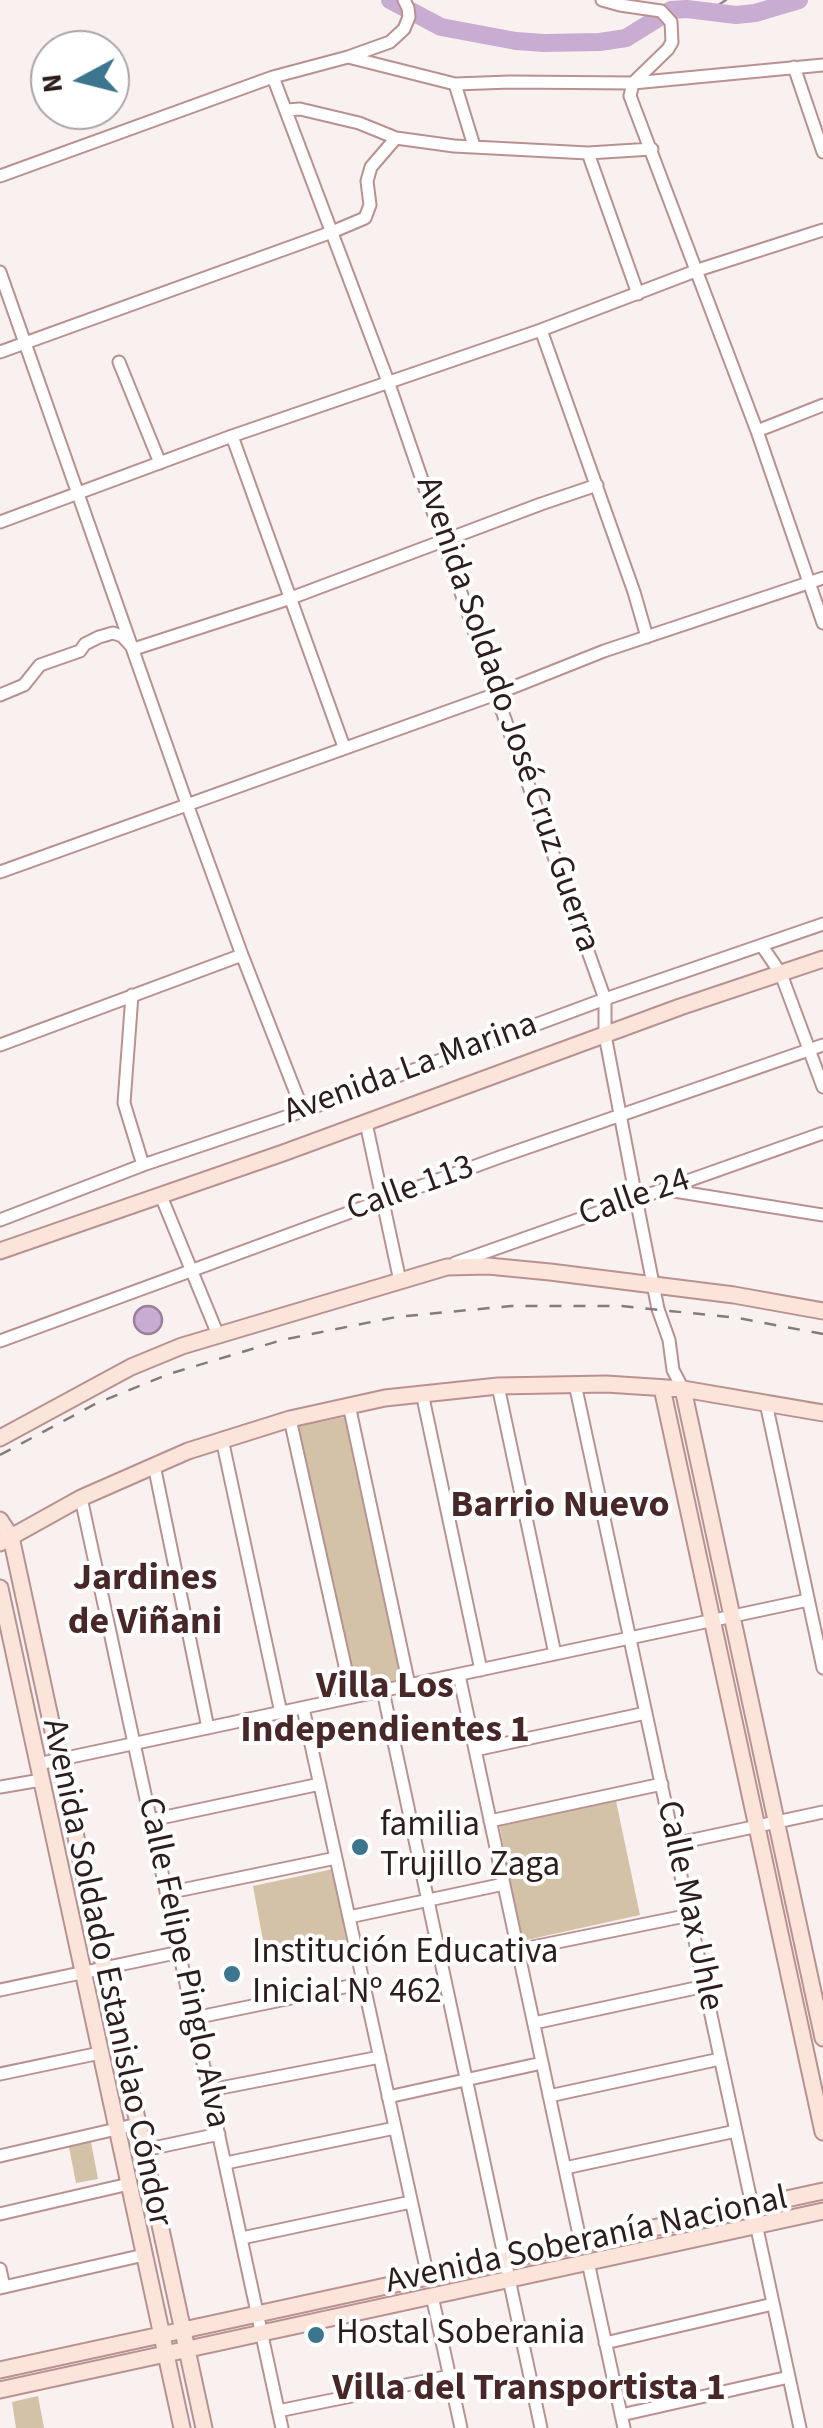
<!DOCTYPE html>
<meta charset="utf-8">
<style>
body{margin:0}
#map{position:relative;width:823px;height:2428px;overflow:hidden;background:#f9f0f0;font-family:"Source Sans 3",sans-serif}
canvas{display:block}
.north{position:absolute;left:30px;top:30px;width:100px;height:100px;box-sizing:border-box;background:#fff;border:2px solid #aba5a5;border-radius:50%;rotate:263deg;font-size:28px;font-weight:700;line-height:40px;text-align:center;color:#2d1d1d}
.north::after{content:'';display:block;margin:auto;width:35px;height:45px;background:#3b758e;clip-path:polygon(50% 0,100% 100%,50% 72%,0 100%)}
</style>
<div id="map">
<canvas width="823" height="2428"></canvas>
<div class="north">N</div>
</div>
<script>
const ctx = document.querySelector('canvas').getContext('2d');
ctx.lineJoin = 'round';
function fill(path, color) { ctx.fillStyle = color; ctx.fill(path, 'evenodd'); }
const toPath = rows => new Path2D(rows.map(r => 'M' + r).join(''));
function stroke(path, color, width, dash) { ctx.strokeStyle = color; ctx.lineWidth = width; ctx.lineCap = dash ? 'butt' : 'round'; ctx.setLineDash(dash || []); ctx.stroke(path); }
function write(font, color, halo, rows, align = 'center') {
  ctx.font = font + ' "Source Sans 3",sans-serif'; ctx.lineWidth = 8; ctx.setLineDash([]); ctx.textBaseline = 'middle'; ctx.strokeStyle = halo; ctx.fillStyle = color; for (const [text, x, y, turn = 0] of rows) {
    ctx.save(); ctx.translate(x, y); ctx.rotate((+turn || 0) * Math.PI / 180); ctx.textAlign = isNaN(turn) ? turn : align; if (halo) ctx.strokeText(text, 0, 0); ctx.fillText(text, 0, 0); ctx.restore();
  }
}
const green = toPath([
 [345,1417,401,1680,355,1689,297,1426],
 [616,1801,640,1915,522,1941,499,1823],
 [333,1869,347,1940,266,1957,253,1886],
 [91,2142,98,2179,76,2183,69,2147],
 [38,2396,44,2428,16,2428,12,2402]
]);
const water = toPath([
 '134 1320a14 14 0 1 1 28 0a14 14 0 1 1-28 0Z'
]);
const stream = toPath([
 [708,12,726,0]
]);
const river = toPath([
 [390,0,441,27,516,41,544,43,600,42,626,38,671,10,687,9,736,15,755,13,799,0]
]);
const street = toPath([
 [602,0,620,5,661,11,671,22,672,42,668,49,633,83,630,96,757,431,823,623],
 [348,57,455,84,474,146],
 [794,67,823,152],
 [273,77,389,384,496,694,605,999,605,1035,636,1198,658,1309,669,1340,673,1370,683,1389],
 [455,84,510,82,633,83,823,65],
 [286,110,300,109,359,123,396,138,454,146,588,153,652,149],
 [588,153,638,294],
 [0,176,273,77,348,57,390,42,404,29,409,17,408,8,404,0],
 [0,272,187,804,242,955,303,1111],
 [541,330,634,592,647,637],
 [0,352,332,232,365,218,370,205,367,181,371,167,396,138],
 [119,362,160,463],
 [757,431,823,405],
 [232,436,344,747],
 [0,522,232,436,541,330,698,270,823,230],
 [0,695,24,685,40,665,80,651,85,644,99,637,113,633,122,636,134,649,291,598,541,504,597,485],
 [0,872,496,694,604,651,823,578],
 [762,946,781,974,823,1087],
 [132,995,124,1103,143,1165],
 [0,1045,242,955],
 [366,1123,400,1281],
 [668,1190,823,1215],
 [161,1196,218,1335],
 [0,1220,143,1165,303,1111,605,999,823,924],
 [455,1263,823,1133],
 [0,1341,500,1157,823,1045],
 [575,1384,800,2428],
 [498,1386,555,1654],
 [422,1393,481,1670],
 [766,1403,823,1668],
 [349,1405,409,1685],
 [290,1419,352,1697],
 [222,1439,281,1713],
 [154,1465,208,1728],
 [81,1498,282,2428],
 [459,1675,581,2244],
 [383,1691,541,2428],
 [303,1708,428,2277],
 [475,1750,646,1713],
 [38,1764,808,1600],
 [0,1787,41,1780],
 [151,1820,320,1784],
 [490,1821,662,1784],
 [674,1844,823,1812],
 [167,1893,336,1858],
 [349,1917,504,1884],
 [518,1950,690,1915],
 [0,1990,180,1952],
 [194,2018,364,1983],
 [534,2023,705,1986],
 [0,2074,100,2053],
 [210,2090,380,2057],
 [549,2096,720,2059],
 [388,2097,542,2063],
 [144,2150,219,2134],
 [0,2156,138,2124],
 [226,2163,395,2128],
 [565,2168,736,2131],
 [0,2214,129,2184],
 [242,2238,411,2202],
 [588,2262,624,2428],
 [0,2269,4,2287],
 [0,2288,144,2255],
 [432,2296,461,2428],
 [605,2343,773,2304],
 [278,2411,450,2376],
 [621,2415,789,2377]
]);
const secondary = toPath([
 [0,1251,283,1153,680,1007,823,959],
 [662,1388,823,2132],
 [683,1389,823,2038],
 [0,1438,131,1367,182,1346,447,1267,488,1266,550,1272,734,1295,823,1311],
 [0,1520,11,1537,204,2428],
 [0,1543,81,1498,188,1451,290,1419,385,1398,498,1386,606,1384,683,1389,823,1413],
 [0,1588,182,2428],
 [0,2370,823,2191],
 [0,2390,823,2211]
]);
const rail = toPath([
 [0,1455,97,1403,169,1374,282,1340,396,1317,511,1306,622,1306,738,1318,823,1334]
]);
const markers = [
 [360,1847,10,"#3b758e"],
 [232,1974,10,"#3b758e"],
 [316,2335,10,"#3b758e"]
];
const streetNames = [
 ["Avenida Soldado José Cruz Guerra",506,715,71],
 ["Avenida La Marina",411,1070,-20],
 ["Calle 113",411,1190,-20],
 ["Calle 24",635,1199,-19],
 ["Calle Max Uhle",688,1906,78],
 ["Calle Felipe Pinglo Alva",182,1963,78],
 ["Avenida Soldado Estanislao Cóndor",105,1973,78],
 ["Avenida Soberanía Nacional",587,2242,-12]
];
const poiNames = [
 ["familia",380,1827],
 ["Trujillo Zaga",380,1867],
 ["Institución Educativa",252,1954],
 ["Inicial Nº 462",252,1994],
 ["Hostal Soberania",336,2335]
];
const neighbourhoodNames = [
 ["Barrio Nuevo",560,1508],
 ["Jardines",145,1581],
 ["de Viñani",145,1625],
 ["Villa Los",385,1689],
 ["Independientes 1",385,1733],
 ["Villa del Transportista 1",529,2391]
];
fill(green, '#d3c2a7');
fill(water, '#c8acd1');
stroke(water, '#9a819b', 2.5);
stroke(stream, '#9a819b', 2.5);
stroke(river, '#c8acd1', 18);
stroke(street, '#b99191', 15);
stroke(secondary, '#b99191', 19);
stroke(street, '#fff', 11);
stroke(secondary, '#fbe5da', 15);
stroke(rail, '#877a7a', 2.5, [12, 12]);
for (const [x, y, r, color] of markers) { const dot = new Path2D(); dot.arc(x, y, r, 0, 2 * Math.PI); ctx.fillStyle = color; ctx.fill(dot); stroke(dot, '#fff', 4); }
write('35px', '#2d1d1d', '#fff', streetNames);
write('35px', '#2d1d1d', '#fff', poiNames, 'left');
write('bold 38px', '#482728', '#fff', neighbourhoodNames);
</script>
